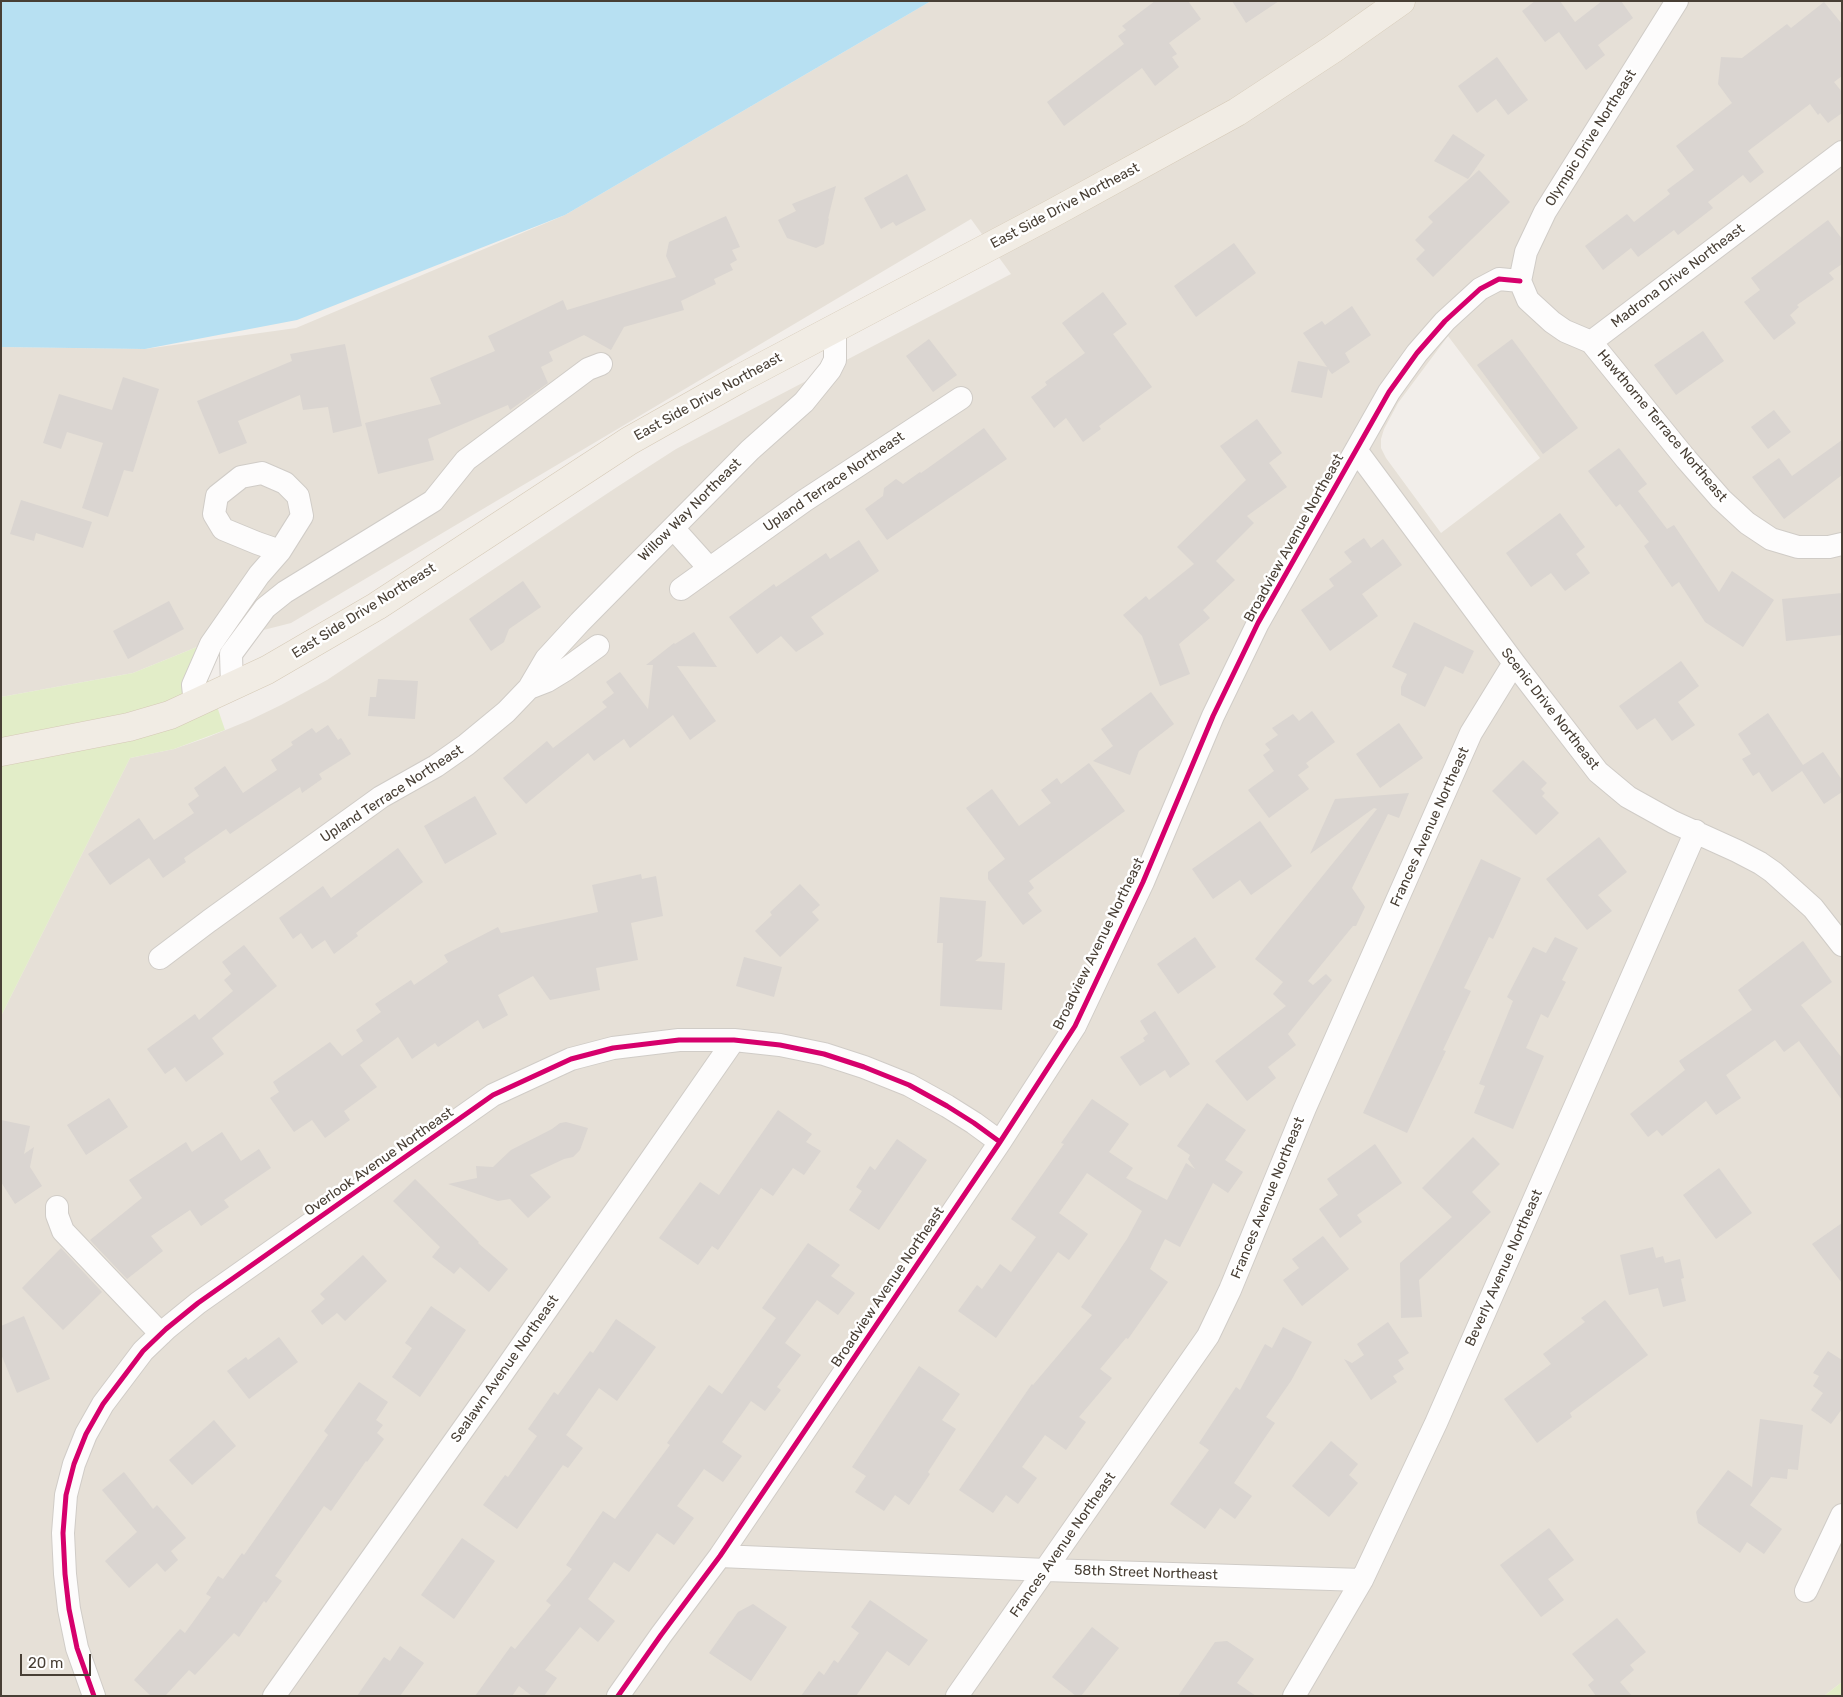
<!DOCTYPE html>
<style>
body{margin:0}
#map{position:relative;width:1843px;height:1697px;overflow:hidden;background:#f2eeea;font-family:Rubik,sans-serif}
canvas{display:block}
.frame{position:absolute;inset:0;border:2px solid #483f35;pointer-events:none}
.scale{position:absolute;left:20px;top:1654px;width:71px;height:22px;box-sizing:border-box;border:2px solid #483f35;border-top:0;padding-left:6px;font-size:15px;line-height:18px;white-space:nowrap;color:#483f35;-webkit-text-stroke:4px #fff;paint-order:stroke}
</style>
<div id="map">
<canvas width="1843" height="1697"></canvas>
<div class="frame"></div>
<div class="scale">20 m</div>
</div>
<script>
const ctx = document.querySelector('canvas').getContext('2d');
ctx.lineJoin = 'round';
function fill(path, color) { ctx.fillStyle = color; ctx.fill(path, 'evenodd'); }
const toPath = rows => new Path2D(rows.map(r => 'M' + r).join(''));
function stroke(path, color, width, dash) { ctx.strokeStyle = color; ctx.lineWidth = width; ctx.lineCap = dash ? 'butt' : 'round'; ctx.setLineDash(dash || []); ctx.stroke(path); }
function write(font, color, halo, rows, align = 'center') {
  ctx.font = font + ' Rubik,sans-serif'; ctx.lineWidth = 5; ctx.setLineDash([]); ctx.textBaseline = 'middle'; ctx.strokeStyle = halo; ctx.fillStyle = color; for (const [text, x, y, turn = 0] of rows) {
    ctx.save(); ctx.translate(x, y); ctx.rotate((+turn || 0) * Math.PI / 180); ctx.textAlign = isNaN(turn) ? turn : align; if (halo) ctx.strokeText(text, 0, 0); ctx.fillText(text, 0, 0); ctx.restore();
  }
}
const residential = toPath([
 [931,1,1842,1,1842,1682,1824,1696,1,1696,1,1016,130,758,174,749,206,738,250,720,281,705,327,680,617,487,676,449,1011,274,971,219,291,623,197,647,133,673,1,697,1,347,145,349,296,328,565,215],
 [1448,336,1540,458,1441,533,1386,458,1381,448,1381,439,1384,429,1398,403]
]);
const green = toPath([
 [197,647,225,730,174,749,130,758,1,1016,1,697,133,673],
 [1842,1682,1842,1696,1824,1696]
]);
const water = toPath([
 [1,1,931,1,565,215,297,320,145,349,1,347]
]);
const building = toPath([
 [1155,1,1188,1,1201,19,1169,43,1177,54,1172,57,1179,67,1155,86,1142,68,1064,126,1047,102,1124,44,1118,36,1126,30,1122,26],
 [1232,1,1279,1,1246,23],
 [1535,1,1560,1,1575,22,1602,1,1621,1,1633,18,1598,45,1605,55,1586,70,1559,32,1545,42,1522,11],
 [1824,2,1842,24,1842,76,1834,82,1842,92,1842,113,1828,123,1820,113,1818,115,1810,104,1748,151,1764,172,1750,183,1743,175,1708,202,1713,208,1678,235,1674,230,1638,257,1631,248,1603,270,1585,246,1627,214,1634,222,1670,194,1667,190,1694,170,1676,146,1732,103,1718,84,1721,57,1742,58,1787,24,1791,28],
 [1497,57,1528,100,1508,115,1496,99,1477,113,1458,86],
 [1453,134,1485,155,1468,179,1434,161],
 [1479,170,1510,202,1433,277,1416,259,1425,250,1415,240,1433,222,1428,217],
 [907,174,926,210,896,226,893,222,881,229,864,198],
 [836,186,828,219,829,218,824,244,816,248,787,238,778,220,796,211,792,204],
 [726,216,740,247,732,250,737,260,730,264,733,270,714,279,716,284,681,301,684,310,624,327,611,350,584,335,549,352,553,361,541,367,548,383,510,410,508,405,428,439,434,460,378,474,365,423,441,404,430,378,495,351,488,336,563,300,567,310,676,277,666,256,669,242],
 [1828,220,1842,239,1842,264,1829,273,1834,279,1797,305,1799,307,1790,315,1796,323,1774,340,1744,302,1760,290,1751,278],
 [1234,243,1256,273,1196,317,1174,286],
 [1103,292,1127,324,1113,334,1152,387,1099,426,1101,429,1083,442,1066,418,1054,428,1031,397,1047,385,1045,382,1085,353,1062,323],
 [1352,306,1371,335,1345,353,1350,362,1332,374,1328,369,1322,398,1291,392,1298,361,1327,367,1303,333,1322,321,1325,325],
 [1703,331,1724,361,1676,395,1654,365],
 [929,339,957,375,933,392,906,356],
 [1512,339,1578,428,1543,454,1477,365],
 [345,344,362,426,333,433,328,407,303,410,300,395,238,421,247,443,219,454,197,401,292,361,290,354],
 [123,377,159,389,133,472,124,470,108,517,82,508,103,443,67,432,61,449,43,443,59,394,112,410],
 [1774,410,1791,432,1768,449,1751,427],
 [1257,419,1282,453,1269,463,1287,487,1247,516,1254,523,1216,561,1235,580,1203,610,1210,618,1179,644,1190,674,1160,686,1142,636,1123,615,1146,596,1149,600,1194,564,1177,547,1246,480,1220,446],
 [984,428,1007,459,887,540,865,509,883,496,884,488,896,479,903,484,920,472,921,473],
 [1842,440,1842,475,1784,519,1752,477,1779,458,1792,476],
 [1619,448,1647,484,1638,491,1667,529,1674,525,1719,592,1732,571,1774,600,1743,647,1705,622,1679,582,1672,587,1644,546,1649,542,1620,504,1616,507,1588,471],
 [21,500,92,522,83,548,36,533,34,541,10,534],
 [1560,513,1585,547,1576,554,1590,573,1565,591,1551,573,1531,587,1506,553],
 [1364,538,1371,548,1383,539,1402,565,1362,594,1378,616,1330,651,1301,610,1334,586,1329,579,1352,562,1344,552],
 [859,540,879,571,811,617,824,634,796,652,781,636,757,654,729,617,774,584,776,587,826,553,830,559],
 [523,581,541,607,509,629,504,642,491,651,469,619],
 [1842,593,1842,635,1786,641,1782,599],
 [169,601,184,629,128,659,113,631],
 [1414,622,1474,651,1463,674,1445,666,1425,707,1401,695,1401,687,1407,674,1392,667],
 [694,632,717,667,677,666,716,721,690,740,673,715,630,748,624,739,594,761,588,753,526,804,503,778,547,741,553,748,607,707,602,702,614,693,606,682,620,672,648,709,653,665,646,665,674,643,675,644],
 [1681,661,1699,686,1678,702,1695,725,1672,741,1655,718,1637,730,1619,706],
 [378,679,418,681,415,719,368,716,370,697,376,697],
 [1151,692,1174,724,1139,751,1130,775,1093,761,1113,746,1101,729],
 [1312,711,1335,742,1306,763,1309,767,1298,775,1309,789,1269,818,1248,790,1274,771,1263,755,1270,750,1265,744,1278,735,1272,728,1293,714,1299,721],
 [1768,713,1803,765,1823,752,1842,780,1842,792,1824,804,1802,771,1772,792,1759,772,1753,776,1742,759,1751,754,1738,734],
 [1399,723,1423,758,1380,788,1356,754],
 [328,725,338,740,341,738,351,754,319,774,322,779,302,793,300,787,230,834,226,829,184,858,186,862,163,878,149,858,110,885,88,854,139,818,154,840,194,813,188,804,199,796,194,788,225,766,243,793,277,770,271,760,293,745,291,742,312,728,316,733],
 [1523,760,1547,783,1541,789,1545,793,1542,796,1559,813,1536,835,1492,791],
 [1089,763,1125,811,1029,881,1034,888,1028,893,1042,911,1023,925,988,879,988,872,1005,859,966,808,992,789,1019,826,1051,803,1041,790,1057,778,1061,784],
 [1409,793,1399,818,1388,814,1352,888,1365,907,1356,926,1353,926,1308,981,1313,985,1326,974,1332,980,1288,1034,1296,1045,1268,1067,1276,1078,1247,1101,1215,1061,1286,1006,1273,994,1283,982,1255,959,1377,809,1374,808,1310,854,1335,799],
 [475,796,497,834,445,864,424,826],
 [1260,821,1292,866,1251,895,1240,880,1213,899,1192,869],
 [1599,837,1627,872,1598,895,1612,911,1587,930,1546,879],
 [398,848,423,882,356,933,358,936,334,954,325,940,312,949,301,933,293,939,279,918,323,886,331,898],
 [1481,859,1521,878,1493,939,1489,937,1464,988,1471,991,1443,1050,1446,1051,1407,1133,1363,1113],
 [641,874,642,879,656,876,663,916,631,923,638,960,596,968,600,990,550,1000,533,976,498,995,508,1015,483,1029,478,1020,438,1047,435,1043,412,1059,398,1037,360,1065,377,1087,344,1111,350,1120,325,1138,312,1120,294,1132,270,1098,279,1092,273,1082,330,1042,342,1056,363,1041,356,1030,381,1012,375,1004,411,980,414,985,448,962,444,955,498,927,501,933,598,912,592,885],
 [800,884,820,905,812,912,819,920,780,957,755,931,772,915,770,912],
 [940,897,986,901,982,956,975,961,1005,963,1002,1010,940,1006,943,943,937,943],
 [1195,937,1216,967,1178,994,1157,964],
 [1555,937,1578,948,1562,980,1566,982,1548,1018,1541,1014,1526,1048,1544,1056,1513,1129,1474,1113,1485,1086,1479,1084,1513,1001,1507,997,1533,947,1546,953],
 [1803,941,1832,982,1801,1005,1842,1058,1842,1100,1799,1041,1784,1052,1775,1040,1726,1075,1741,1098,1716,1115,1706,1101,1662,1136,1657,1130,1648,1137,1630,1114,1685,1070,1679,1061,1752,1010,1738,990],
 [244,945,277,986,212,1038,224,1054,186,1082,175,1067,165,1074,147,1049,195,1014,199,1020,233,991,224,980,231,974,222,962],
 [744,957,782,967,774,997,736,986],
 [1155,1011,1190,1064,1170,1078,1165,1070,1140,1086,1120,1057,1145,1041,1143,1038,1148,1034,1140,1021],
 [109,1098,128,1127,86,1155,67,1125],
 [1092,1099,1129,1124,1109,1152,1133,1168,1126,1178,1167,1200,1186,1163,1195,1169,1188,1159,1190,1155,1177,1146,1207,1103,1246,1130,1225,1160,1243,1172,1228,1193,1213,1183,1180,1247,1165,1239,1150,1269,1168,1282,1128,1339,1126,1338,1100,1369,1112,1378,1079,1417,1086,1422,1066,1450,1045,1435,1022,1467,1037,1478,1018,1504,1006,1495,993,1513,959,1490,1032,1384,1033,1385,1092,1315,1081,1307,1127,1239,1142,1211,1087,1173,1059,1213,1088,1234,1069,1260,1058,1252,996,1338,958,1311,977,1285,982,1289,1000,1264,1011,1272,1036,1237,1011,1219,1064,1144,1061,1143],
 [778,1110,812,1134,806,1142,821,1151,804,1175,793,1168,773,1196,761,1188,718,1250,712,1246,698,1265,659,1238,700,1182,719,1195],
 [1,1120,30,1126,24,1154,34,1147,30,1167,42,1186,15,1204,1,1182],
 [566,1122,588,1128,580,1150,573,1157,564,1159,530,1175,551,1197,528,1218,510,1199,498,1201,448,1184,477,1178,476,1166,493,1167,511,1150,552,1129,560,1123],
 [222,1132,241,1161,259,1149,271,1168,224,1200,229,1207,201,1226,190,1210,151,1236,163,1251,127,1279,90,1240,142,1198,129,1180,186,1142,192,1152],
 [1473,1137,1500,1164,1472,1192,1491,1212,1419,1280,1422,1317,1401,1318,1400,1263,1452,1217,1422,1188],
 [897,1139,927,1160,879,1230,849,1210,862,1191,856,1187,870,1166,875,1170],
 [1375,1144,1402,1183,1357,1215,1362,1222,1340,1238,1319,1209,1338,1195,1327,1179],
 [1719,1168,1752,1213,1716,1239,1683,1195],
 [415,1179,479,1242,478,1243,508,1269,489,1292,460,1267,454,1274,432,1257,440,1247,393,1201],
 [1842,1223,1842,1283,1812,1244],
 [1323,1236,1349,1269,1302,1306,1283,1280,1299,1268,1292,1259],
 [808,1243,840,1265,831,1276,855,1293,838,1315,817,1300,785,1343,801,1355,777,1387,781,1390,765,1411,751,1401,722,1442,742,1456,723,1482,704,1469,677,1506,694,1518,674,1545,657,1533,629,1572,614,1562,588,1599,615,1621,598,1642,580,1627,545,1670,557,1678,544,1696,532,1696,519,1686,512,1696,475,1696,511,1646,515,1649,551,1605,546,1601,572,1569,566,1565,603,1511,615,1519,670,1445,667,1443,709,1385,722,1394,776,1318,762,1308],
 [1653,1247,1656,1258,1663,1256,1665,1263,1680,1259,1684,1278,1681,1279,1686,1301,1663,1307,1658,1288,1629,1295,1620,1255],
 [61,1248,102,1292,63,1330,22,1288],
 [363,1255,387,1281,345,1321,337,1313,322,1325,311,1311,325,1299,320,1294],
 [1605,1300,1648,1355,1570,1413,1572,1417,1537,1443,1504,1399,1551,1364,1543,1354,1585,1322,1581,1318],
 [431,1306,466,1330,420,1397,392,1377,412,1348,405,1343],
 [24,1316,50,1379,17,1393,1,1354,1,1326],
 [616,1319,656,1347,617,1401,599,1388,566,1435,583,1448,568,1468,563,1465,517,1529,483,1505,505,1475,508,1477,537,1436,528,1429,554,1392,558,1395,590,1351,593,1353],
 [1388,1322,1409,1353,1398,1360,1404,1369,1393,1376,1397,1382,1371,1400,1344,1359,1352,1363,1364,1355,1357,1344],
 [1283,1327,1312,1342,1291,1381,1266,1417,1275,1423,1234,1483,1252,1496,1235,1519,1220,1508,1205,1529,1170,1504,1209,1450,1199,1443,1236,1387,1240,1390,1265,1344,1272,1348],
 [279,1337,298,1362,249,1399,227,1371,246,1357,248,1360],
 [1828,1351,1842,1360,1842,1409,1831,1424,1811,1410,1823,1393,1813,1386,1819,1376,1813,1373],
 [919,1366,960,1394,942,1420,956,1429,928,1472,930,1474,909,1505,895,1495,884,1511,855,1492,866,1476,852,1467],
 [359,1382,388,1402,376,1420,383,1425,377,1433,384,1439,367,1462,366,1461,331,1511,324,1506,275,1576,282,1581,266,1603,264,1601,239,1637,234,1633,195,1675,189,1670,165,1696,151,1696,134,1680,180,1629,185,1633,211,1597,206,1594,218,1576,223,1579,242,1553,244,1555,328,1435,324,1431],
 [1760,1419,1803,1425,1798,1470,1788,1469,1787,1479,1771,1477,1750,1505,1782,1529,1764,1554,1747,1542,1740,1553,1698,1523,1696,1512,1728,1470,1752,1487],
 [214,1420,236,1446,192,1485,169,1460],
 [1331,1441,1358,1464,1349,1475,1358,1483,1329,1517,1292,1486],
 [124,1472,153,1509,157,1505,186,1538,171,1551,178,1560,165,1572,157,1563,129,1588,105,1561,137,1532,102,1490],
 [1549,1528,1574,1560,1548,1579,1564,1600,1541,1617,1500,1565],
 [462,1538,495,1561,454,1619,421,1595],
 [870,1600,928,1640,909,1666,887,1651,856,1696,801,1696,819,1671,824,1675,834,1660,838,1663,859,1633,851,1627],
 [753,1604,787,1627,751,1681,709,1653,738,1612],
 [1617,1618,1646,1652,1630,1665,1634,1670,1620,1682,1632,1696,1596,1696,1588,1685,1594,1680,1572,1654],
 [1092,1627,1119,1648,1081,1696,1076,1696,1052,1677],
 [1227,1641,1254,1659,1237,1683,1256,1696,1178,1696,1215,1642],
 [400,1646,424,1663,400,1696,357,1696,384,1657,390,1661]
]);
const minor = toPath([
 [1520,281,1528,300,1552,322,1565,331,1591,342,1686,459,1721,499,1747,523,1771,539,1798,547,1829,547,1842,544],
 [1520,281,1526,252,1545,212,1677,1],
 [1591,342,1842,152],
 [1356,450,1514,663,1598,772,1628,797,1673,822,1737,851,1760,863,1773,872,1813,908,1842,945],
 [673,528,709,568],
 [681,589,804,501,961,398],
 [232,686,231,654,265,608,285,592,433,501,466,460,588,369,601,364],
 [529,688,546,659,580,622,750,450,804,402,830,370,835,360,835,328],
 [195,704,193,685,211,644,259,575,280,551,302,516,298,496,285,483,262,473,241,477,217,496,214,514,223,529,257,543,280,551],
 [160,958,209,921,381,797,436,766,466,745,506,712,529,688,547,681,565,670,598,646],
 [57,1207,57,1215,63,1231,161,1334],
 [720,1556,1046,1570,1362,1580],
 [1806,1591,1842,1515],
 [94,1696,77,1648,69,1609,65,1574,63,1533,66,1495,74,1464,86,1434,103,1404,143,1351,166,1329,198,1303,493,1095,571,1059,613,1048,679,1040,734,1040,780,1045,824,1054,864,1067,909,1085,947,1106,974,1123,1000,1142],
 [274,1696,493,1387,734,1040],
 [618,1696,661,1635,720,1556,1000,1142,1075,1026,1143,882,1213,716,1258,623,1389,392,1417,353,1445,321,1480,289,1499,279,1520,281],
 [957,1696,1208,1336,1230,1290,1305,1108,1471,733,1514,663],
 [1294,1696,1362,1580,1436,1423,1696,831]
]);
const major = toPath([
 [1,752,129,727,170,715,267,670,377,606,629,441,739,379,1053,213,1237,112,1333,49,1401,1]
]);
const cycleway = toPath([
 [94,1696,77,1648,69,1609,65,1574,63,1533,66,1495,74,1464,86,1434,103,1404,143,1351,166,1329,198,1303,493,1095,571,1059,613,1048,679,1040,734,1040,780,1045,824,1054,864,1067,909,1085,947,1106,974,1123,1000,1142],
 [618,1696,661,1635,720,1556,1000,1142,1075,1026,1143,882,1213,716,1258,623,1389,392,1417,353,1445,321,1480,289,1499,279,1520,281]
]);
const streetNames = [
 ["Olympic Drive Northeast",1591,138,-58],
 ["East Side Drive Northeast",1065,206,-28],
 ["Madrona Drive Northeast",1678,276,-37],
 ["East Side Drive Northeast",708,397,-29],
 ["Hawthorne Terrace Northeast",1662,426,50],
 ["Upland Terrace Northeast",834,482,-34],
 ["Willow Way Northeast",690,510,-45],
 ["Broadview Avenue Northeast",1294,538,-61],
 ["East Side Drive Northeast",364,611,-32],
 ["Scenic Drive Northeast",1550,709,52],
 ["Upland Terrace Northeast",392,794,-33],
 ["Frances Avenue Northeast",1430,827,-66],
 ["Broadview Avenue Northeast",1099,944,-64],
 ["Overlook Avenue Northeast",379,1162,-35],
 ["Frances Avenue Northeast",1268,1198,-68],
 ["Beverly Avenue Northeast",1504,1268,-66],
 ["Broadview Avenue Northeast",888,1287,-56],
 ["Sealawn Avenue Northeast",505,1369,-55],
 ["Frances Avenue Northeast",1063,1545,-55],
 ["58th Street Northeast",1146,1573,2]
];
fill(residential, '#e6e0d7');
fill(green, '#e2edc8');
fill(water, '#b7e0f2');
fill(building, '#dad5d1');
stroke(minor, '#d0ccc7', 24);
stroke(major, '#d5c9b6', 29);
stroke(minor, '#fdfcfc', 22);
stroke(major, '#f1ece4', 28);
stroke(cycleway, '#d6006c', 5);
write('14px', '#483f35', '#fff', streetNames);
</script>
